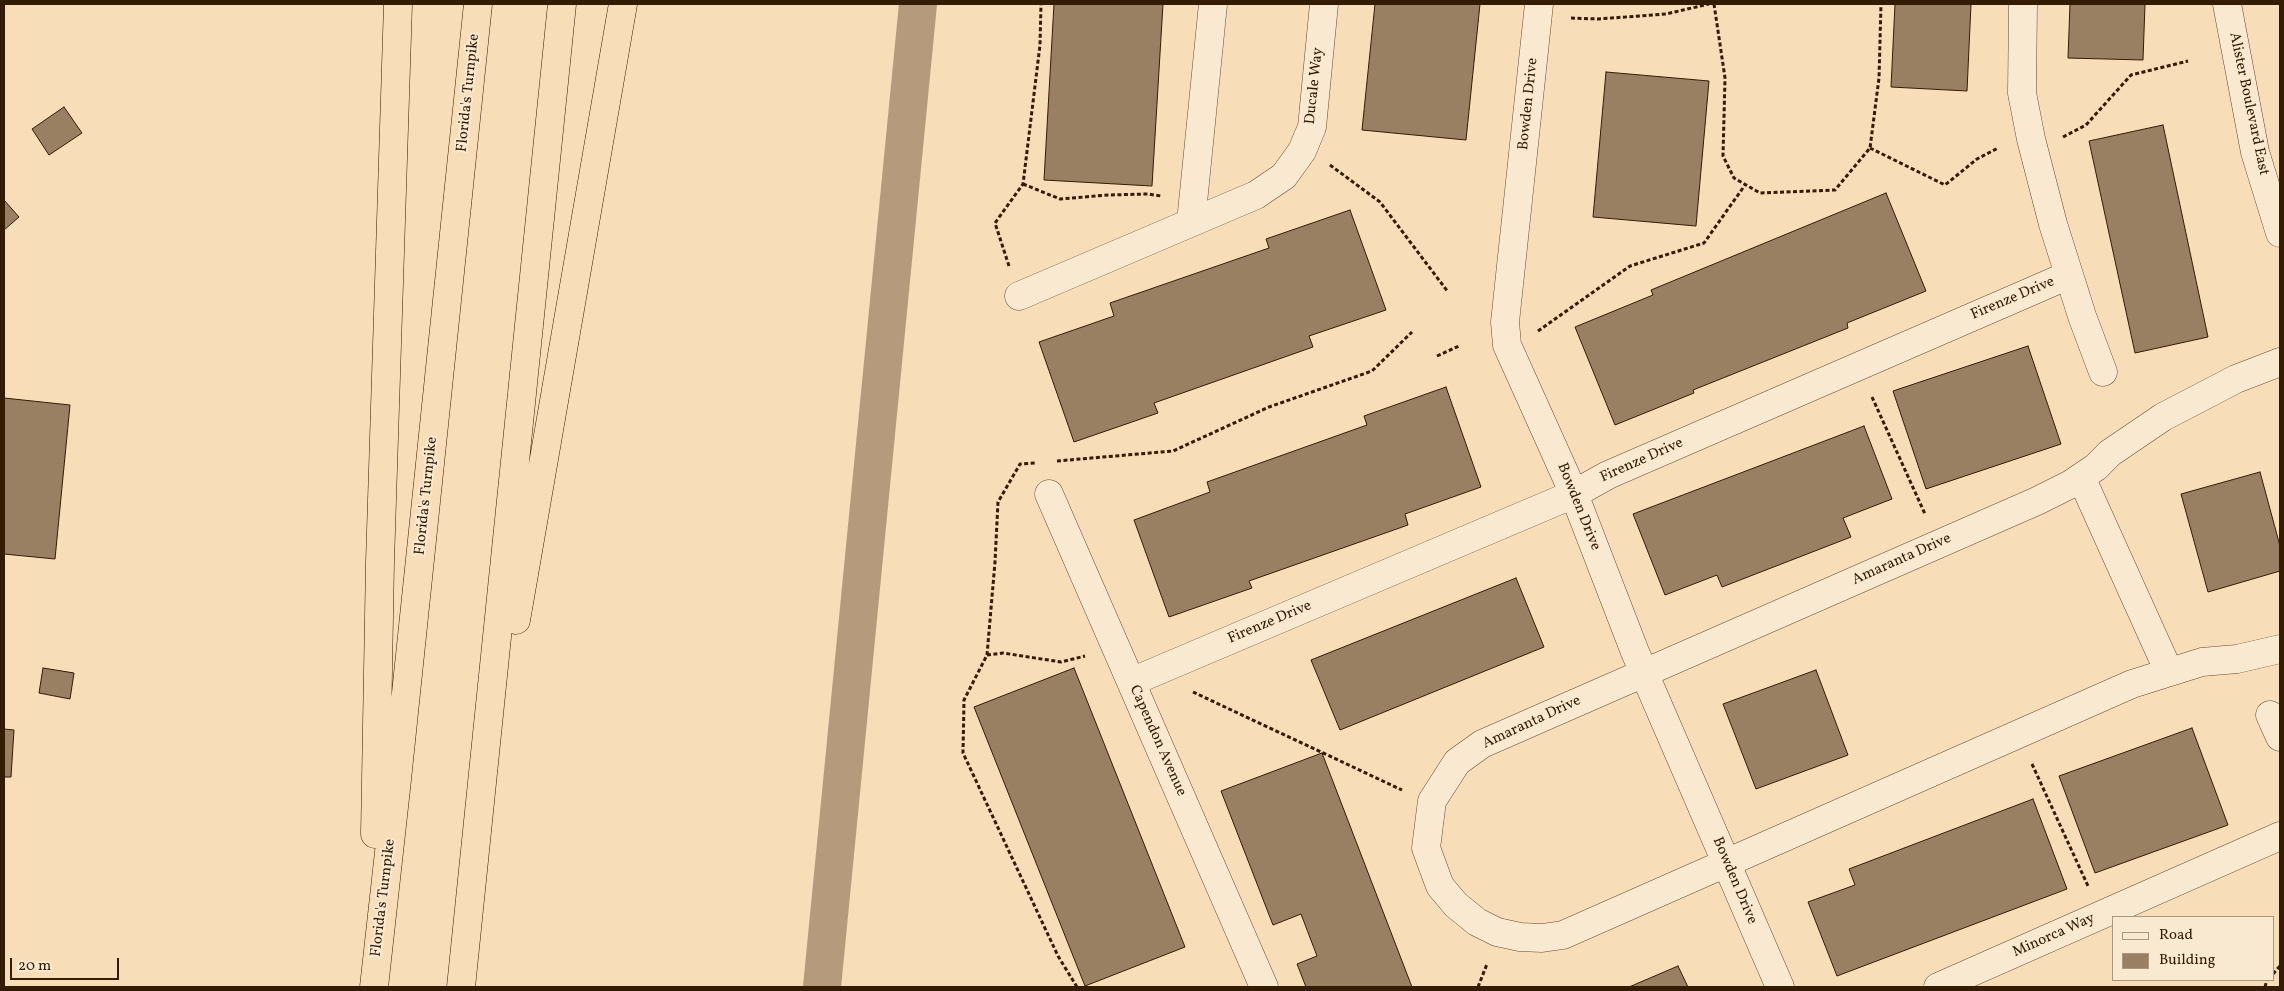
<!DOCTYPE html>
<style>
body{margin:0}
#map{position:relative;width:2284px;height:991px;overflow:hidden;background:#f7ddb8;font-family:Vollkorn,serif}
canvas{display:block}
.frame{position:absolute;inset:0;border:5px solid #341b04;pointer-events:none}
.legend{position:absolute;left:2112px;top:916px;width:162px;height:65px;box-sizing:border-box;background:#fae9d1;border:1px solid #ab977f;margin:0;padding:6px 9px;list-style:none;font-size:15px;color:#341b04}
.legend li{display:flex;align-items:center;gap:10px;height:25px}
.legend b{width:25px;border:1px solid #ab977f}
.scale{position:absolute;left:10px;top:958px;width:109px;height:22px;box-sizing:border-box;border:2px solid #341b04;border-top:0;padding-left:6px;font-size:15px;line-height:18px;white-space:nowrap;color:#341b04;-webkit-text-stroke:4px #fae9d1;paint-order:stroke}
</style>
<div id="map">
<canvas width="2284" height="991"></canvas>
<div class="frame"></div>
<ul class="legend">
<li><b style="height:6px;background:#fae9d1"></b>Road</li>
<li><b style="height:14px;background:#998062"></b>Building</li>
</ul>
<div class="scale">20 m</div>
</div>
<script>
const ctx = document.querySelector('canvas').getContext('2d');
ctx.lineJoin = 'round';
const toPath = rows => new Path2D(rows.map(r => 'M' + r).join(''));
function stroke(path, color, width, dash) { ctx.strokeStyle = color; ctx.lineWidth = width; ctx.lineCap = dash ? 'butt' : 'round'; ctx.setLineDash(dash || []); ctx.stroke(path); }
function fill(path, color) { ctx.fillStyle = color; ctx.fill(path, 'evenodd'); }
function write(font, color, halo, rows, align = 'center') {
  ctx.font = font + ' Vollkorn,serif'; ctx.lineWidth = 4; ctx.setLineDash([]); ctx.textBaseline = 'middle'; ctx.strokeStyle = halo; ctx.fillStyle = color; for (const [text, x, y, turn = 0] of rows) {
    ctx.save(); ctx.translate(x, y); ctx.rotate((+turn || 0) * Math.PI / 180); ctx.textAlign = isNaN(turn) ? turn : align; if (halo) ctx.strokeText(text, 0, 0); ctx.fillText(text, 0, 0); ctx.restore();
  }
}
const canal = toPath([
 [822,987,918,4]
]);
const building = toPath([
 [1054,4,1163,4,1152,186,1044,180,1054,4],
 [1375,4,1480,4,1466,140,1362,130,1375,4],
 [1895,4,1971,4,1967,91,1891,87,1895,4],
 [2070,4,2145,4,2143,60,2068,58,2070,4],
 [1606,72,1709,81,1696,226,1593,217,1606,72],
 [64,107,82,133,49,155,32,129,64,107],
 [2163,125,2208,337,2135,353,2089,141,2163,125],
 [1886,193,1926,291,1847,323,1848,328,1693,390,1694,393,1615,425,1575,327,1653,295,1651,290,1886,193],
 [4,200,19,217,4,230,4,200],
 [1350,210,1386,310,1309,336,1313,347,1154,403,1158,413,1074,442,1039,342,1114,316,1110,303,1269,248,1266,239,1350,210],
 [2028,346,2061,444,1926,489,1893,391,2028,346],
 [1446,387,1481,487,1405,514,1408,525,1249,581,1252,588,1169,617,1134,520,1210,492,1207,482,1367,425,1364,416,1446,387],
 [4,398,70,405,55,559,4,554,4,398],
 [1864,426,1892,499,1843,518,1851,537,1722,587,1717,575,1665,595,1633,514,1864,426],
 [2260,472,2280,546,2280,571,2208,592,2181,494,2260,472],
 [1516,578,1544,647,1340,730,1311,660,1516,578],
 [43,668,74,673,70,699,39,693,43,668],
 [1074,668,1185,947,1085,986,974,707,1074,668],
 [1816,670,1848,755,1756,789,1723,704,1816,670],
 [2192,728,2228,825,2095,873,2059,776,2192,728],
 [4,729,14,730,11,777,4,777,4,729],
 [1322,753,1412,987,1306,987,1297,964,1317,956,1301,914,1273,925,1221,791,1322,753],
 [2033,799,2067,889,1837,976,1808,902,1855,885,1849,869,2033,799],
 [1678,966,1688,987,1629,987,1678,966]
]);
const path = toPath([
 [1714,4,1725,78,1723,156,1734,178,1760,193,1835,190,1870,148,1879,78,1881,4],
 [1571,18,1598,19,1666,14,1709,4],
 [2063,137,2086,125,2131,75,2188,61],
 [1870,148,1945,185,1977,159,1998,148],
 [1330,165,1380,202,1448,292],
 [1023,184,1060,199,1108,195,1148,194,1161,196],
 [1009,266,995,223,1023,184,1040,45,1041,4],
 [1538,331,1630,266,1704,243,1745,185],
 [1437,356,1459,346],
 [1872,397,1925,514],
 [1057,461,1173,451,1269,407,1372,371,1412,332],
 [987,655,995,562,998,502,1020,464,1036,463],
 [1193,692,1402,790],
 [2032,764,2088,886],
 [2273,974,2280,966],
 [1077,987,1058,956,963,753,964,700,987,655,1003,653,1061,662,1085,656],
 [1478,987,1487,964],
 [2265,987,2267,980]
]);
const minor = toPath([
 [1539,4,1505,322,1507,345,1574,494,1635,652,1780,987],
 [2023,4,2022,93,2031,139,2053,224,2082,316,2103,372],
 [2227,4,2255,152,2280,233],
 [1191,222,1213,4],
 [1019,296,1256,195,1284,176,1302,151,1312,127,1324,4],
 [2280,362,2236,379,2163,417,2110,453,2096,467,2071,484,2037,501,1482,744,1457,762,1432,801,1426,848,1440,886,1456,905,1477,922,1497,932,1520,937,1542,938,1563,935,2132,684,2202,662,2237,659,2280,649],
 [2081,477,2169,672],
 [1049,494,1264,987],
 [1131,682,1574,494,1608,475,2069,275],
 [2270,715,2280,737],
 [1938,987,2280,836]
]);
const motorway = toPath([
 [516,620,623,4],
 [375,834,380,562,398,4],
 [374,987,396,789,478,4],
 [461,987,562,4]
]);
const streetNames = [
 ["Ducale Way",1315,86,-84],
 ["Florida's Turnpike",469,93,-84],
 ["Bowden Drive",1529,104,-84],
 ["Alister Boulevard East",2248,104,78],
 ["Firenze Drive",2013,299,-23],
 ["Firenze Drive",1642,461,-24],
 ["Florida's Turnpike",427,496,-84],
 ["Bowden Drive",1578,507,68],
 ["Amaranta Drive",1902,560,-24],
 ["Firenze Drive",1270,623,-23],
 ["Amaranta Drive",1532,723,-25],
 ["Capendon Avenue",1157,741,66],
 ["Bowden Drive",1734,881,67],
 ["Florida's Turnpike",384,898,-83],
 ["Minorca Way",2054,936,-24]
];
stroke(canal, '#b59b7b', 38);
fill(building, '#998062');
stroke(building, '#341b04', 1);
stroke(minor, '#654c31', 29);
stroke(motorway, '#341b04', 29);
stroke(path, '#341b04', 3, [4, 2.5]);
stroke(minor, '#fae9d1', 28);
stroke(motorway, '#f7ddb8', 28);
write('15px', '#341b04', '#fae9d1', streetNames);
</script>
